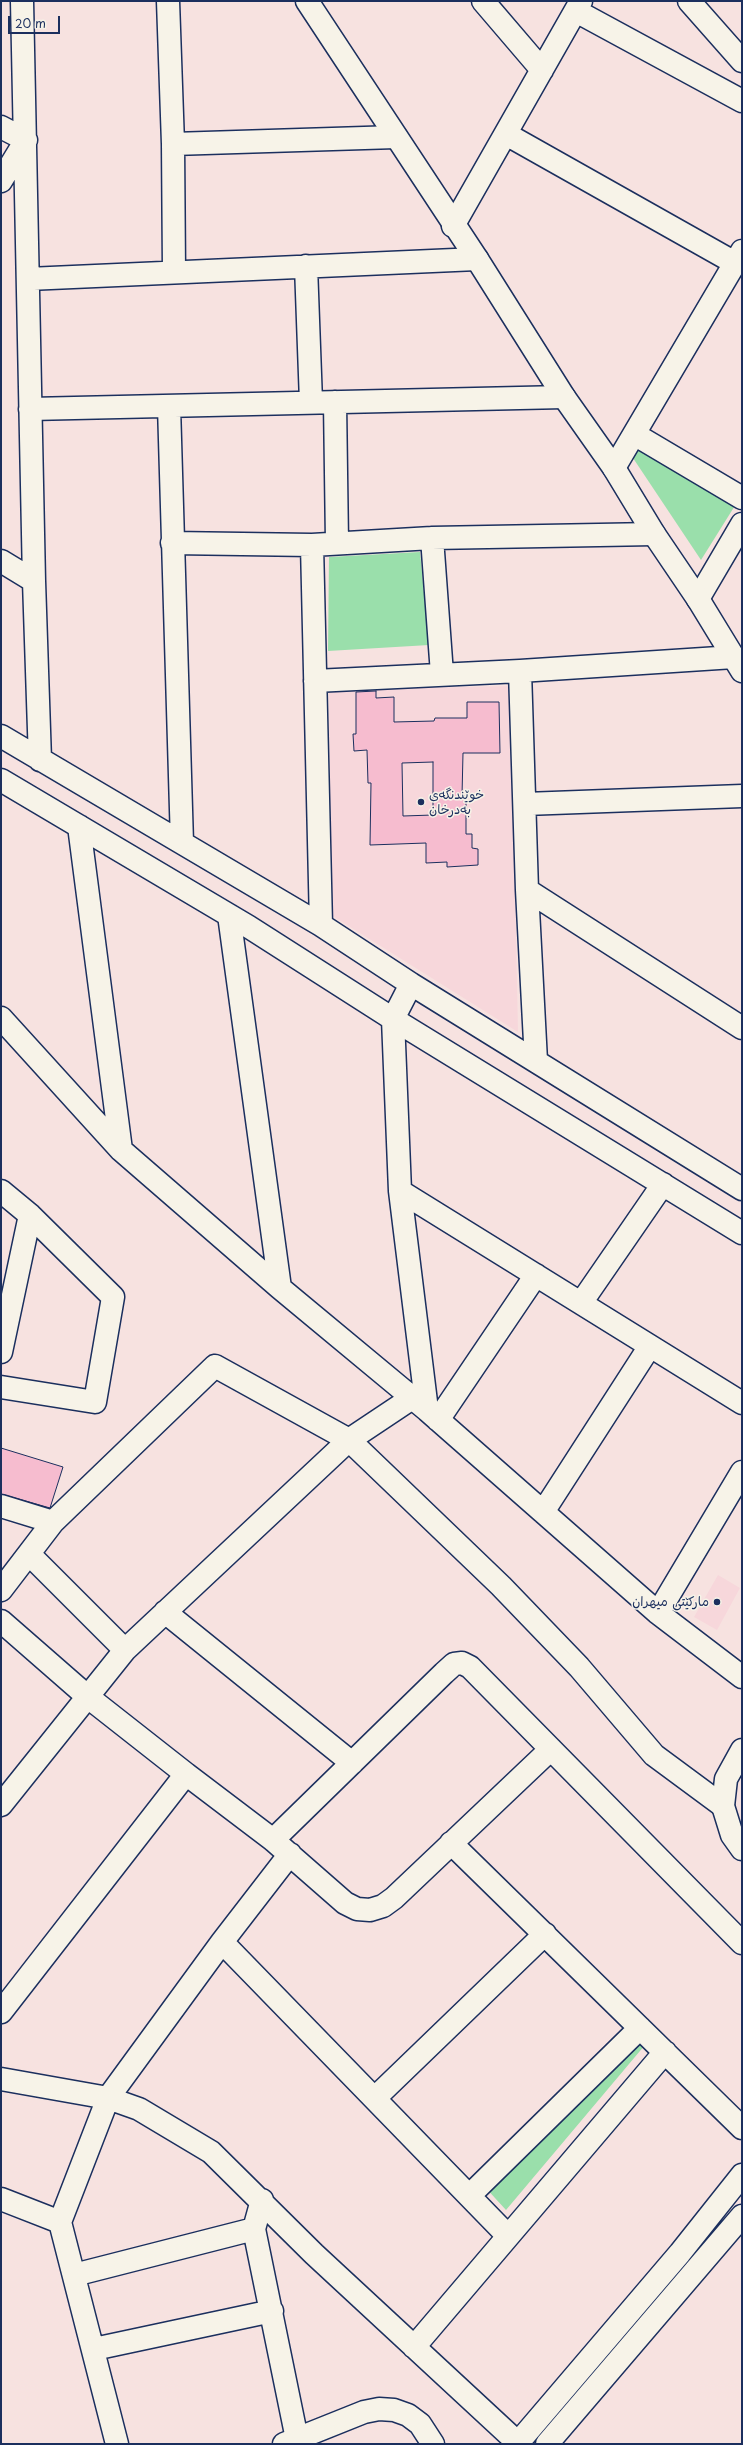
<!DOCTYPE html>
<meta charset="utf-8">
<style>
body{margin:0}
#map{position:relative;width:743px;height:2445px;overflow:hidden;background:#f7e2e0;font-family:"Playpen Sans",sans-serif}
canvas{display:block}
.frame{position:absolute;inset:0;border:2px solid #1b2f5e;pointer-events:none}
.scale{position:absolute;left:8px;top:16px;width:52px;height:18px;box-sizing:border-box;border:2px solid #1b2f5e;border-top:0;padding-left:5px;font-size:12px;line-height:14px;white-space:nowrap;color:#1b2f5e;-webkit-text-stroke:3px #f7f3e8;paint-order:stroke}
</style>
<div id="map">
<canvas width="743" height="2445"></canvas>
<div class="frame"></div>
<div class="scale">20 m</div>
</div>
<script>
const ctx = document.querySelector('canvas').getContext('2d');
ctx.lineJoin = 'round';
function fill(path, color) { ctx.fillStyle = color; ctx.fill(path, 'evenodd'); }
const toPath = rows => new Path2D(rows.map(r => 'M' + r).join(''));
function stroke(path, color, width, dash) { ctx.strokeStyle = color; ctx.lineWidth = width; ctx.lineCap = dash ? 'butt' : 'round'; ctx.setLineDash(dash || []); ctx.stroke(path); }
function write(font, color, halo, rows, align = 'center') {
  ctx.font = font + ' "Playpen Sans","Playpen Sans Arabic",sans-serif'; ctx.lineWidth = 3; ctx.setLineDash([]); ctx.textBaseline = 'middle'; ctx.strokeStyle = halo; ctx.fillStyle = color; for (const [text, x, y, turn = 0] of rows) {
    ctx.save(); ctx.translate(x, y); ctx.rotate((+turn || 0) * Math.PI / 180); ctx.textAlign = isNaN(turn) ? turn : align; if (halo) ctx.strokeText(text, 0, 0); ctx.fillText(text, 0, 0); ctx.restore();
  }
}
const built = toPath([
 [511,686,518,1032,331,915,329,690],
 [718,1575,740,1588,717,1630,694,1617]
]);
const green = toPath([
 [638,445,736,504,701,560,631,455],
 [420,552,429,645,328,651,329,557],
 [637,2037,645,2045,506,2210,484,2186]
]);
const building = toPath([
 [376,691,376,698,394,697,394,722,434,721,435,718,467,718,467,702,499,702,500,753,463,753,462,796,466,796,466,834,472,834,472,848,478,849,478,865,447,867,447,862,426,863,426,843,370,845,371,783,368,783,367,750,354,751,353,734,356,734,356,692,376,691],
 [433,762,433,815,403,816,402,763,433,762],
 [1,1448,63,1467,50,1508,1,1494,1,1448]
]);
const minor = toPath([
 [22,1,34,581,40,760],
 [168,1,173,144,174,272],
 [483,1,542,70],
 [689,1,742,61],
 [576,11,742,101],
 [1,127,26,140,1,181],
 [506,134,735,263],
 [173,144,396,137],
 [453,226,581,1],
 [306,266,311,402],
 [28,279,477,259],
 [335,402,337,543],
 [169,406,182,843],
 [30,409,564,397],
 [634,434,742,498],
 [614,468,742,251],
 [432,538,442,674],
 [172,543,312,545,432,538,654,534],
 [312,545,321,925],
 [1,561,34,581],
 [698,599,742,524],
 [520,671,527,890,536,1061],
 [315,681,520,671,734,657],
 [1,736,321,925,411,984,742,1189],
 [1,780,249,927,393,1019,742,1233],
 [525,804,742,796],
 [79,826,121,1150],
 [527,890,742,1028],
 [229,915,280,1288],
 [411,984,393,1019,400,1191,427,1410],
 [1,1018,121,1150,280,1288,427,1410,658,1613,742,1677],
 [1,1191,30,1215,113,1297,95,1402,1,1387],
 [400,1191,742,1403],
 [581,1303,663,1184],
 [1,1352,30,1215],
 [438,1420,536,1275],
 [1,1506,53,1522],
 [543,1512,650,1346],
 [29,1554,125,1650],
 [1,1590,53,1522,215,1366,349,1440,501,1586,579,1667,654,1755,723,1806],
 [165,1612,352,1763],
 [658,1613,742,1472],
 [1,1621,88,1697,186,1774,1,2012],
 [186,1774,273,1840,345,1903,357,1909,370,1910,383,1906,394,1898,551,1749],
 [1,1805,125,1650,349,1440,412,1398],
 [273,1840,444,1673,454,1664,462,1663,470,1667,742,1943],
 [451,1843,742,2128],
 [222,1942,508,2236],
 [1,2079,108,2098,139,2109,211,2152,314,2254,518,2443],
 [375,2098,545,1934],
 [469,2196,640,2028],
 [1,2199,60,2222,117,2444],
 [262,2200,254,2229,298,2444],
 [60,2222,108,2098,222,1942,290,1854],
 [74,2275,254,2229],
 [414,2347,665,2052],
 [94,2349,272,2311],
 [284,2444,364,2412,379,2409,394,2410,408,2415,420,2424,433,2444]
]);
const major = toPath([
 [307,1,477,259,564,397,614,468,654,534,698,599,742,671],
 [742,1750,726,1779,723,1806,732,1835,742,1849],
 [517,2444,680,2253,742,2175],
 [547,2444,742,2216]
]);
const markers = [
 [421,802,4,"#1b2f5e"],
 [717,1602,4,"#1b2f5e"]
];
const poiNames = [
 ["خوێندنگەی",429,795],
 ["بەدرخان",429,810],
 ["مارکێتی میهران",709,1602,"right"]
];
fill(built, '#f7d7db');
fill(green, '#9adfab');
fill(building, '#f6bccf');
stroke(building, '#1b2f5e', 1);
stroke(minor, '#1b2f5e', 25);
stroke(major, '#1b2f5e', 25);
stroke(minor, '#f7f3e8', 22);
stroke(major, '#f7f3e8', 22);
for (const [x, y, r, color] of markers) { const dot = new Path2D(); dot.arc(x, y, r, 0, 2 * Math.PI); ctx.fillStyle = color; ctx.fill(dot); stroke(dot, '#f7f3e8', 1.5); }
write('13px', '#1b2f5e', '#f7f3e8', poiNames, 'left');
</script>
